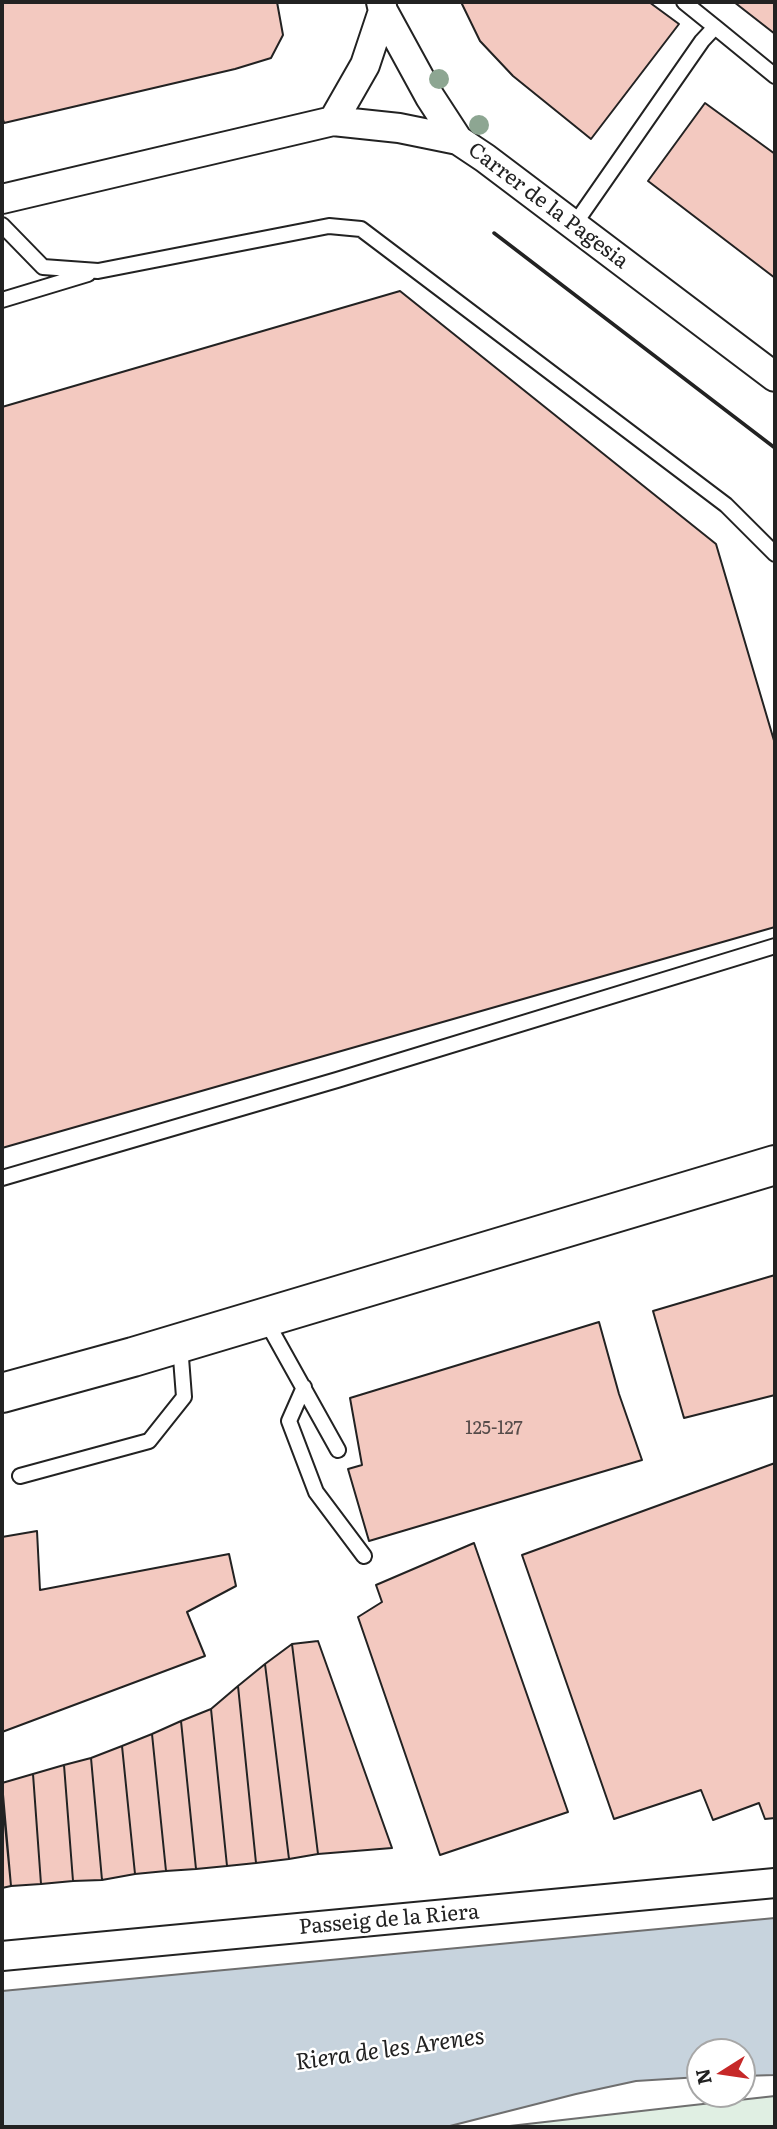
<!DOCTYPE html>
<style>
body{margin:0}
#map{position:relative;width:777px;height:2129px;overflow:hidden;background:#fff;font-family:Literata,serif}
canvas{display:block}
.frame{position:absolute;inset:0;border:4px solid #222;pointer-events:none}
.north{position:absolute;left:686px;top:2038px;width:70px;height:70px;box-sizing:border-box;background:#fff;border:2px solid #a7a7a7;border-radius:50%;rotate:258deg;font-size:19px;font-weight:700;line-height:28px;text-align:center;color:#222}
.north::after{content:'';display:block;margin:auto;width:24px;height:32px;background:#c62828;clip-path:polygon(50% 0,100% 100%,50% 72%,0 100%)}
</style>
<div id="map">
<canvas width="777" height="2129"></canvas>
<div class="frame"></div>
<div class="north">N</div>
</div>
<script>
const ctx = document.querySelector('canvas').getContext('2d');
ctx.lineJoin = 'round';
function fill(path, color) { ctx.fillStyle = color; ctx.fill(path, 'evenodd'); }
const toPath = rows => new Path2D(rows.map(r => 'M' + r).join(''));
function stroke(path, color, width, dash) { ctx.strokeStyle = color; ctx.lineWidth = width; ctx.lineCap = dash ? 'butt' : 'round'; ctx.setLineDash(dash || []); ctx.stroke(path); }
function write(font, color, halo, rows, align = 'center') {
  ctx.font = font + ' Literata,serif'; ctx.lineWidth = 5; ctx.setLineDash([]); ctx.textBaseline = 'middle'; ctx.strokeStyle = halo; ctx.fillStyle = color; for (const [text, x, y, turn = 0] of rows) {
    ctx.save(); ctx.translate(x, y); ctx.rotate((+turn || 0) * Math.PI / 180); ctx.textAlign = isNaN(turn) ? turn : align; if (halo) ctx.strokeText(text, 0, 0); ctx.fillText(text, 0, 0); ctx.restore();
  }
}
const green = toPath([
 [775,2096,775,2127,501,2127,685,2106,775,2096]
]);
const water = toPath([
 [775,1918,775,2075,742,2076,742,2052,700,2052,700,2077,636,2081,576,2094,446,2127,2,2127,2,1991,775,1918]
]);
const building = toPath([
 [2,2,277,2,283,35,271,58,235,69,4,123,2,116,2,2],
 [461,2,649,2,679,24,591,139,513,76,480,41,461,2],
 [734,2,775,2,775,34,734,2],
 [705,103,775,154,775,278,648,181,705,103],
 [400,291,716,544,775,744,775,927,2,1148,2,407,400,291],
 [775,1275,775,1395,684,1418,653,1311,775,1275],
 [599,1322,619,1394,642,1460,369,1541,348,1469,362,1465,350,1398,599,1322],
 [775,1463,775,1818,765,1819,759,1803,713,1820,701,1790,614,1819,522,1555,775,1463],
 [37,1531,40,1590,229,1554,236,1586,187,1612,205,1656,2,1732,2,1537,37,1531],
 [474,1543,568,1812,440,1855,358,1617,382,1602,376,1585,474,1543],
 [318,1641,392,1848,318,1854,292,1644,318,1641],
 [292,1644,318,1854,289,1859,265,1664,292,1644],
 [265,1664,289,1859,256,1863,238,1686,265,1664],
 [238,1686,256,1863,227,1866,211,1709,238,1686],
 [211,1709,227,1866,196,1869,181,1721,211,1709],
 [181,1721,196,1869,166,1871,152,1734,181,1721],
 [152,1734,166,1871,135,1874,122,1746,152,1734],
 [122,1746,135,1874,102,1880,91,1758,122,1746],
 [91,1758,102,1880,73,1881,64,1765,91,1758],
 [64,1765,73,1881,41,1884,33,1774,64,1765],
 [33,1774,41,1884,11,1886,2,1783,33,1774],
 [2,1794,11,1886,2,1888,2,1794]
]);
const lane = toPath([
 [684,2,715,27],
 [2,225,43,267,98,271,329,226,361,229,726,505,775,554],
 [574,225,702,41,715,27,775,76],
 [2,300,88,274],
 [2,1178,337,1080,775,946],
 [265,1319,338,1450],
 [304,1387,289,1421,316,1492,364,1556],
 [20,1476,149,1441,184,1397,180,1345]
]);
const street = toPath([
 [381,2,383,11,430,97,458,140],
 [333,121,365,65,383,11],
 [2,199,333,121,399,128,458,140,485,158,775,377],
 [2,1956,775,1883]
]);
const secondary = toPath([
 [2,1393,133,1357,775,1165]
]);
const wall = toPath([
 [494,233,775,448]
]);
const trees = [
 [439,79],
 [479,125]
];
const numberNames = [
 ["125-127",494,1429]
];
const streetNames = [
 ["Carrer de la Pagesia",548,206,37],
 ["Passeig de la Riera",389,1920,-5]
];
const waterNames = [
 ["Riera de les Arenes",390,2050,-8]
];
fill(green, '#e0efe3');
stroke(green, '#6f6f6f', 2);
fill(water, '#c7d3dd');
stroke(water, '#6f6f6f', 2);
fill(building, '#f3c9c0');
stroke(building, '#222', 2);
stroke(lane, '#222', 18);
stroke(street, '#222', 32);
stroke(secondary, '#222', 42);
stroke(lane, '#fff', 14);
stroke(street, '#fff', 28);
stroke(secondary, '#fff', 38);
stroke(wall, '#222', 3.5);
ctx.fillStyle = '#8da692';
for (const [x, y] of trees) { ctx.beginPath(); ctx.arc(x, y, 10, 0, 2 * Math.PI); ctx.fill(); }
write('18px', '#564c4a', null, numberNames);
write('21px', '#222', '#fff', streetNames);
write('italic 23px', '#222', '#fff', waterNames);
</script>
